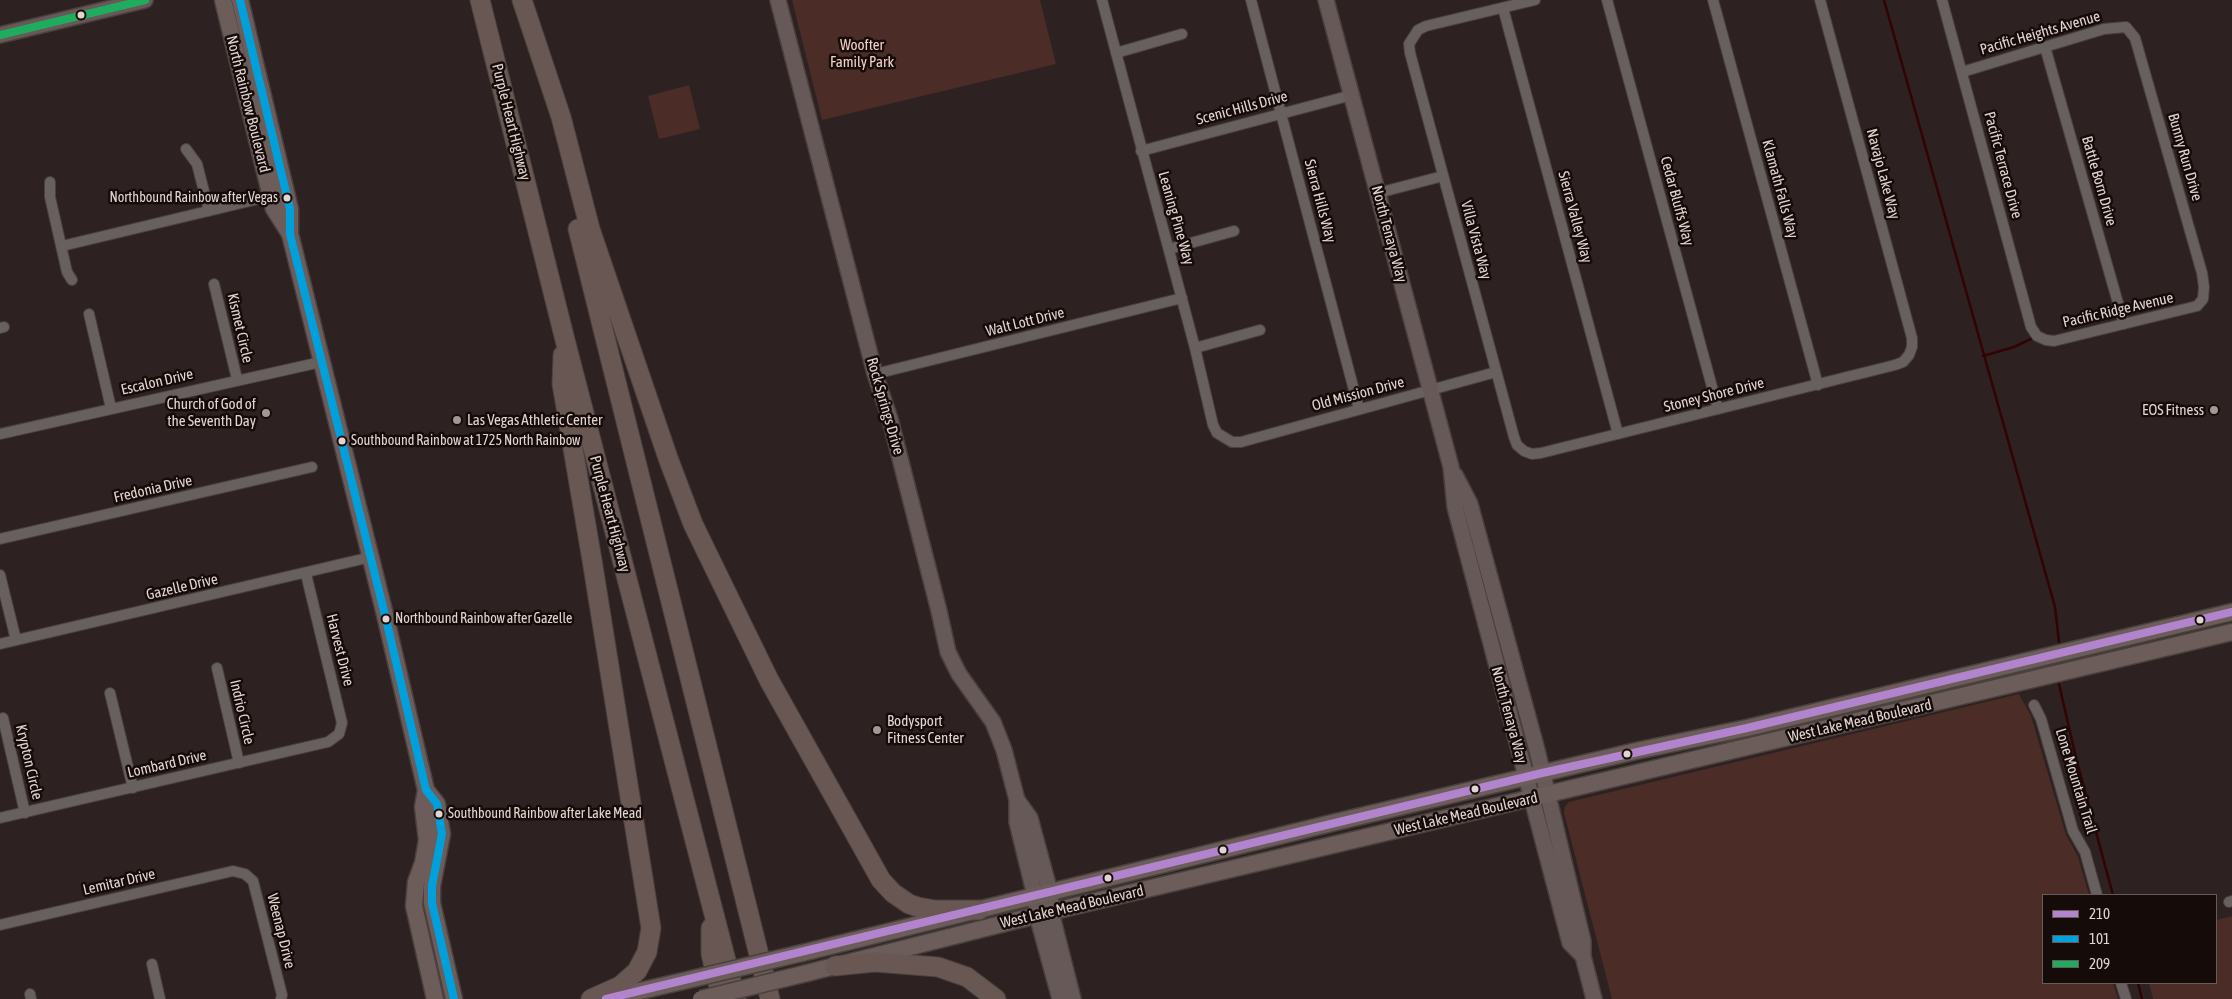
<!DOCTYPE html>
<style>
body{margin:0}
#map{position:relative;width:2232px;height:999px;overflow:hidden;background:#2d2221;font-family:"Asap Condensed",sans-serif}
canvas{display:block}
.legend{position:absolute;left:2042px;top:894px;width:175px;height:90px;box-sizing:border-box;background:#150c0a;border:1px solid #675c5a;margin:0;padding:6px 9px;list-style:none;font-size:15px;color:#e2d4d1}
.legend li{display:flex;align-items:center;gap:10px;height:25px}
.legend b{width:25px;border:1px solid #675c5a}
</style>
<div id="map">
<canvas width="2232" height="999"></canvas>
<ul class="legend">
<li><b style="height:6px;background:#b384ce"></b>210</li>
<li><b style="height:6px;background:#00a0dc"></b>101</li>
<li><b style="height:6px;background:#20ac5e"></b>209</li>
</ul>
</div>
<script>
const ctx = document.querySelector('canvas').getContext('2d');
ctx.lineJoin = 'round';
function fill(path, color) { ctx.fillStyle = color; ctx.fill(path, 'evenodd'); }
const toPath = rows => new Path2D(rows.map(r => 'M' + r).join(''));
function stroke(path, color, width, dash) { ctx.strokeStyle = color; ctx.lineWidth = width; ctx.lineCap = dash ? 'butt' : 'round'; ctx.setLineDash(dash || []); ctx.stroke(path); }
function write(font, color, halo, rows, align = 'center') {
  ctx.font = font + ' "Asap Condensed",sans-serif'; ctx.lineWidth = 5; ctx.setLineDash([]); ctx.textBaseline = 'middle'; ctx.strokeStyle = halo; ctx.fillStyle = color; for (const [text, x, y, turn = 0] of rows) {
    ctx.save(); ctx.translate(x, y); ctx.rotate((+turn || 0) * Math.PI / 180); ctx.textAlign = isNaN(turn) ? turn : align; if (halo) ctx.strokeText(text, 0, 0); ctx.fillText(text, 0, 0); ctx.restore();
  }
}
const green = toPath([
 [792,0,1040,0,1056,64,822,120],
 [689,85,700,129,659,139,648,96],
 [2019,694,2031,716,2066,835,2078,857,2089,895,2043,895,2043,983,2113,983,2118,999,1612,999,1564,813,1565,806,1569,802],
 [2232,916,2232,999,2153,999,2149,983,2216,983,2216,918,2217,920]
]);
const stream = toPath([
 [1884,0,2055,607,2059,642],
 [1983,356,2014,347,2033,338],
 [2059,684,2076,758,2113,895],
 [2138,983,2142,999]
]);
const street = toPath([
 [1102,0,1195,348,1213,425,1217,433,1232,442,1241,442,1496,372],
 [1251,0,1359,409],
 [1535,0,1426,26,1418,30,1409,44,1410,53,1514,437,1517,445,1524,451,1532,454,1541,453,1895,365,1903,362,1909,355,1912,347,1912,338,1820,0],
 [1607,0,1718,409],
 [1713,0,1818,385],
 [1942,0,2031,327,2037,336,2046,340,2054,341,2197,306,2203,299,2204,287,2202,273,2135,38,2126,27,2104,29,1962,72],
 [1503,8,1618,434],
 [2045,47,2124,324],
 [1116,53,1182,34],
 [186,149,197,164,209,211],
 [1141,151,1352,95],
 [50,182,50,197,67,272,72,280],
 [1378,193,1443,176],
 [62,246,271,196],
 [1169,249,1234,231],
 [214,284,237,379],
 [89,314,111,408],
 [0,328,4,327],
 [1195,348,1260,330],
 [875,374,1182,298],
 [0,434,321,362],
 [0,539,312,467],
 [0,575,16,640],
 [0,644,371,557],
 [217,668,239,763],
 [110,693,133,788],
 [2034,705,2041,719,2073,831,2085,852,2097,895],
 [3,718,25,813],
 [0,818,328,742,339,734,342,723,306,574],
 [2229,902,2232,901],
 [0,925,233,871,245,874,253,881,282,995,281,999],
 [152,964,160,999],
 [2121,983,2126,999],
 [30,994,31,999]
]);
const secondary = toPath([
 [778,0,875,374,890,419,939,611,948,652,959,674,993,722,1004,750,1017,800,1017,822,1035,896,1037,915,1060,999],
 [1326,0,1451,467,1455,507,1570,943,1583,956],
 [0,35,145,0],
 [1455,475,1470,504,1537,750,1583,941,1583,956,1594,999],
 [1017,800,1030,818,1050,892,1051,912,1073,999]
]);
const primary = toPath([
 [223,0,274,209,290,234],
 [240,0,290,209,290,234,386,619,426,790,437,804,442,834,432,886,432,903,454,999],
 [426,790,423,807,427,840,423,863,416,882,414,906,435,999],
 [802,953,1336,822,1636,751,1747,728,2232,612],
 [807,973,1037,915,2232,632],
 [606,999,696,978]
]);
const highway = toPath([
 [480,0,564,336,736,999],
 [522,0,561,117,590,229,668,458,693,524,769,680,881,880,893,893,909,904,918,907,935,910,979,910],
 [578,229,770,999],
 [563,355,562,384,592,560,651,928,647,952,637,971,620,986,591,999],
 [711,928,711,954,722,999],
 [835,966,875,962,938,967,967,977,996,999]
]);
const primaryBridge = toPath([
 [696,978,802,953],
 [701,999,807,973]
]);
const bus1 = toPath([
 [606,999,1542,773,1747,728,2232,612]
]);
const bus2 = toPath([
 [240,0,290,209,290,234,386,619,426,790,437,804,442,834,432,886,432,903,454,999]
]);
const bus3 = toPath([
 [0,35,145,0]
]);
const markers = [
 [81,15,4.5,"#e2d4d1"],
 [287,198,4.5,"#e2d4d1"],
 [2214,410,5,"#a39693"],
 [266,413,5,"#a39693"],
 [457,420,5,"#a39693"],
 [342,441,4.5,"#e2d4d1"],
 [386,619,4.5,"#e2d4d1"],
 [2200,620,4.5,"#e2d4d1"],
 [877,730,5,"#a39693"],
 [1627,754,4.5,"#e2d4d1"],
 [1475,789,4.5,"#e2d4d1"],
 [439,814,4.5,"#e2d4d1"],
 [1223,850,4.5,"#e2d4d1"],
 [1108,878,4.5,"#e2d4d1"]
];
const busNames = [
 ["Northbound Rainbow after Vegas",278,198,"right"],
 ["Southbound Rainbow at 1725 North Rainbow",351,441],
 ["Northbound Rainbow after Gazelle",395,619],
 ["Southbound Rainbow after Lake Mead",448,814]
];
const streetNames = [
 ["Pacific Heights Avenue",2040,33,-16],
 ["North Rainbow Boulevard",248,104,76],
 ["Scenic Hills Drive",1242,108,-15],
 ["Purple Heart Highway",511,122,76],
 ["Bunny Run Drive",2185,157,74],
 ["Pacific Terrace Drive",2003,165,75],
 ["Navajo Lake Way",1883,174,75],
 ["Battle Born Drive",2099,181,74],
 ["Klamath Falls Way",1780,189,75],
 ["Sierra Hills Way",1320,201,75],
 ["Cedar Bluffs Way",1677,201,75],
 ["Sierra Valley Way",1575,217,75],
 ["Leaning Pine Way",1176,218,74],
 ["North Tenaya Way",1389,234,75],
 ["Villa Vista Way",1476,240,75],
 ["Pacific Ridge Avenue",2118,310,-13],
 ["Walt Lott Drive",1025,322,-14],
 ["Kismet Circle",240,328,77],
 ["Escalon Drive",157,382,-13],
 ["Old Mission Drive",1358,394,-15],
 ["Stoney Shore Drive",1714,395,-14],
 ["Rock Springs Drive",885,406,74],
 ["Fredonia Drive",153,489,-13],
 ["Purple Heart Highway",610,514,75],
 ["Gazelle Drive",182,587,-13],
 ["Harvest Drive",340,650,76],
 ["Indrio Circle",242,712,77],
 ["North Tenaya Way",1509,715,75],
 ["West Lake Mead Boulevard",1860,721,-13],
 ["Krypton Circle",29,762,77],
 ["Lombard Drive",167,764,-13],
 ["Lone Mountain Trail",2076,781,73],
 ["West Lake Mead Boulevard",1466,814,-13],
 ["Lemitar Drive",119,882,-13],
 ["West Lake Mead Boulevard",1072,907,-13],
 ["Weenap Drive",281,931,76]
];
const parkNames = [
 ["Woofter",862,45],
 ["Family Park",862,62]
];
const poiNames = [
 ["Church of God of",256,404],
 ["the Seventh Day",256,421],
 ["EOS Fitness",2204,410],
 ["Las Vegas Athletic Center",467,420,"left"],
 ["Bodysport",887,721,"left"],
 ["Fitness Center",887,738,"left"]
];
fill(green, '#4b2c27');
stroke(stream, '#320303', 2.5);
stroke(street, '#4a403e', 12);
stroke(secondary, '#4a403e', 18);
stroke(primary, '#4a403e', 19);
stroke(highway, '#4a403e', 21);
stroke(street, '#68605e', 10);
stroke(secondary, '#665957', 15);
stroke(primary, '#6c5d5a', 16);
stroke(highway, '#695753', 19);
stroke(primaryBridge, '#4a403e', 19, []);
stroke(primaryBridge, '#6c5d5a', 16);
stroke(bus1, '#b384ce', 8);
stroke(bus2, '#00a0dc', 8);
stroke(bus3, '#20ac5e', 8);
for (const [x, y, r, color] of markers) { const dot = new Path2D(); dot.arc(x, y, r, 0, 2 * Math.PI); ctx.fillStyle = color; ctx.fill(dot); stroke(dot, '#150c0a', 2); }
write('14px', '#e2d4d1', '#150c0a', busNames, 'left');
write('15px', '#e2d4d1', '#150c0a', streetNames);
write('15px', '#f6cfc7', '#150c0a', parkNames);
write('15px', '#e2d4d1', '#150c0a', poiNames, 'right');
</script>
